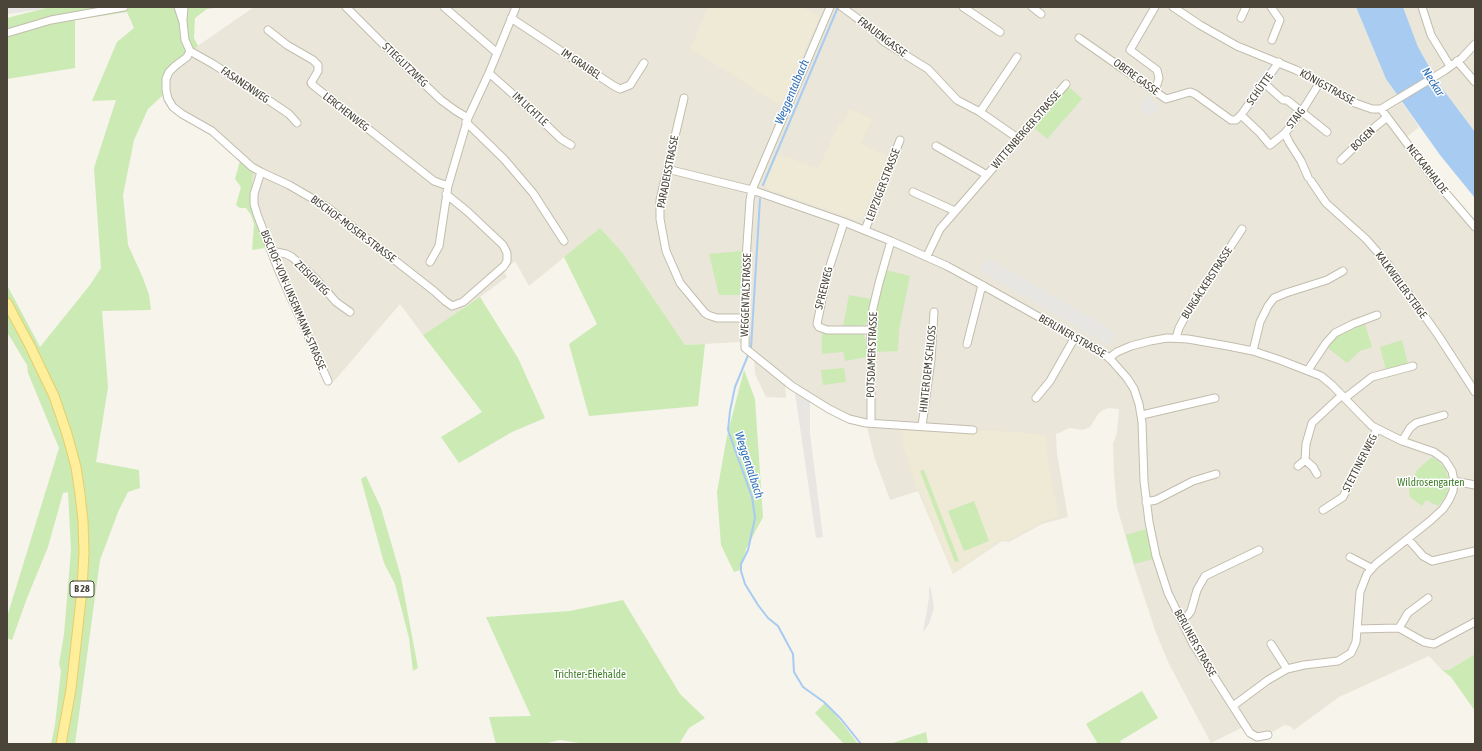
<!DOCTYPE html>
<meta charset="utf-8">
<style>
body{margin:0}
#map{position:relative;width:1482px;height:751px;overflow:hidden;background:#f6f4eb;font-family:"Asap Condensed",sans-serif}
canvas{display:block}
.frame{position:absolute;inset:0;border:8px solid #4a4538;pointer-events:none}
</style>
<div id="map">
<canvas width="1482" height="751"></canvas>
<div class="frame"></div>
</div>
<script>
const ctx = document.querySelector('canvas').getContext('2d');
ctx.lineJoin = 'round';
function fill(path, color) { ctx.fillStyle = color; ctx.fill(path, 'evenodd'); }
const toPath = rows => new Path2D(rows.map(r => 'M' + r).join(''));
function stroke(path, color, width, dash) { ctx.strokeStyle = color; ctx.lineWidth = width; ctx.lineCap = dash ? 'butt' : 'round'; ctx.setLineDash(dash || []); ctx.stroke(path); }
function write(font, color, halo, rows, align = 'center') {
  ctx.font = font + ' "Asap Condensed",sans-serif'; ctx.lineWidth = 3; ctx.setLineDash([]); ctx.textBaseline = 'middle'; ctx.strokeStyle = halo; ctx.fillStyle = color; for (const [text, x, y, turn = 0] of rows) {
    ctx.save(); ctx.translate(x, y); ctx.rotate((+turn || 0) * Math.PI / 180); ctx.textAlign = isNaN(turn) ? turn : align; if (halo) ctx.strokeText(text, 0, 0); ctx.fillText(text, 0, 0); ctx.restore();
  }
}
const residential = toPath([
 [254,7,1356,7,1386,79,1419,127,1406,138,1475,231,1475,654,1449,670,1442,670,1429,656,1339,697,1294,730,1290,726,1284,725,1268,735,1260,737,1245,726,1211,743,1168,662,1155,630,1134,566,1117,507,1114,474,1113,444,1117,433,1119,409,1109,408,1103,410,1098,414,1090,427,1083,430,1070,428,1056,434,1057,454,1068,517,1042,524,1009,542,1002,541,953,574,918,491,890,500,874,456,866,423,855,421,785,381,786,398,766,397,755,374,754,356,740,342,685,345,623,253,600,228,529,286,515,261,504,271,507,277,480,297,423,335,400,304,329,387,265,248,251,205,253,173,210,134,171,109,162,96,163,82,166,68],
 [1403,7,1475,7,1475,132,1442,88,1431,70,1418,47]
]);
const education = toPath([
 [708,7,801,7,820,16,781,104,767,98,733,75,690,49],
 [849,109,872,119,861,144,889,157,862,218,856,220,766,188,764,183,777,154,818,168,840,122,843,123],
 [902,427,1020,432,1046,436,1048,463,1059,516,1042,522,1009,540,1000,541,953,573,919,490,916,487,903,446]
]);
const green = toPath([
 [50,7,220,7,207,9,195,18,194,38,198,46,166,69,163,82,162,96,148,109,134,140,123,195,128,245,143,278,149,295,151,310,102,311,108,387,96,462,139,470,140,488,128,492,118,512,100,560,75,744,51,744,55,725,61,671,59,664,64,634,71,550,68,492,63,493,48,547,27,598,12,640,7,638,7,617,59,448,28,373,27,365,7,332,7,285,40,347,90,285,101,268,94,168,116,100,92,101,117,42,134,28,127,12,75,20,75,68,7,79,7,18],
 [1069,87,1082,99,1047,139,1033,127],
 [240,161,253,173,251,205,265,248,252,250,254,224,251,215,246,208,240,208,236,205,241,187,235,179],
 [600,228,623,253,685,345,705,344,698,406,589,416,569,344,597,324,564,257],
 [742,251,740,295,719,295,709,254],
 [886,270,910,276,899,330,898,351,875,352,875,324,879,295],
 [849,295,871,299,867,322,865,325,843,327],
 [480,297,518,358,545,418,512,432,459,463,441,437,482,412,423,335],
 [1365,324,1372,347,1360,351,1347,363,1327,347,1333,339,1340,335],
 [822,333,854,333,863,334,866,340,867,357,845,361,843,352,822,354],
 [1402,340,1408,364,1386,370,1380,347],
 [844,368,846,382,823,385,821,370],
 [744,370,755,399,763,517,746,549,740,570,734,572,721,545,717,492,727,436],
 [1432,457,1439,462,1445,468,1449,481,1447,494,1438,506,1426,500,1422,506,1410,497,1409,486,1417,470],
 [924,470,959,561,955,562,920,471],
 [366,476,381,508,401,577,418,668,413,671,409,638,395,584,384,563,361,479],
 [974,501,989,541,964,551,948,511],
 [1146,529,1154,559,1134,564,1126,535],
 [623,600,680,694,705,718,689,728,679,744,586,744,560,740,543,744,496,744,489,717,531,716,486,617,570,611],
 [1475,654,1475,711,1451,677,1442,670,1449,670],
 [1142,691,1158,718,1120,741,1122,744,1098,744,1086,724],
 [825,703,843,724,858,744,844,744,815,713],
 [926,732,928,744,890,744]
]);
const parking = toPath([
 [7,7,42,7,43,9,7,14],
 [1269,63,1273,66,1252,94,1248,90],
 [1278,68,1282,71,1242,124,1238,121],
 [1148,95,1159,107,1150,117,1140,108,1142,106,1140,104],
 [988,258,1117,333,1110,346,980,271],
 [795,393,810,402,810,433,823,537,816,538],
 [929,586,931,589,934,608,929,624,923,632,929,598]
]);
const water = toPath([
 [1356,7,1403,7,1418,47,1431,70,1442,88,1475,132,1475,198,1440,155,1386,79]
]);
const stream = toPath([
 [763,185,838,7],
 [760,199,751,348,735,387,730,411,728,430,752,497,755,518,748,550,741,564,741,571,745,584,758,605,768,618,778,626,793,654,794,672,803,687,824,702,841,719,861,744]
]);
const minor = toPath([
 [178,7,183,22,185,40,190,51,187,57,175,66,169,72,166,79,166,90,168,99,173,107,182,114,212,131,252,167,261,172,289,185,327,207,434,291,445,301,452,306,463,302,504,266,507,261,507,253,503,245,468,212,446,194],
 [346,7,397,58,441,100,456,111,468,118],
 [444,7,496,52],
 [830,7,752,190,750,200,746,259,745,348,792,386,829,409,849,419,866,423,973,430],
 [842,7,873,30,883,41,928,69,957,100,980,112,1019,139],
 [963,7,1000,32],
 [1032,7,1041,14],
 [1173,7,1200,25,1237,46,1296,70,1320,82,1355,103,1372,109,1381,109,1444,71,1462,58,1475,44],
 [1271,7,1280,20,1272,40],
 [1422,7,1431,35,1450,66],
 [511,18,614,86,620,89,630,85,644,63],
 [1241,18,1246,7],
 [183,20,184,7],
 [268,30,287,45,313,60,318,65,318,71,311,83,314,86,434,181,448,186],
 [7,33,51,20,124,7],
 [1079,38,1166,99,1190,92,1195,94,1231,120,1236,120,1241,115,1279,62],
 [190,51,213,64,252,89,289,114,297,123],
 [1457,61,1475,82],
 [489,73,533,112,561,139,571,145],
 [1264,83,1283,100,1287,100,1327,132],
 [1155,91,1159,78,1157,70,1130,50,1155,7],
 [684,98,660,200,660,219,666,251,680,283,705,313,708,315,717,318,745,318],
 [1381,109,1433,178,1475,227],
 [980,112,1017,57],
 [1241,115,1260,133,1270,145,1285,133],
 [466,122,504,159,533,193,564,241],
 [936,146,987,175],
 [1341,160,1375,127,1386,118],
 [667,169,752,190,844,222,891,241,947,266,982,285,1103,353,1112,361,1127,378,1134,389,1139,404,1142,422,1144,481,1149,522,1156,556,1168,593,1193,644,1250,733,1257,737,1268,735],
 [261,172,254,194,254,204,257,214,278,269,328,381],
 [1308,177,1301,161,1289,142,1285,133,1302,111,1320,82],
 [1311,181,1326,203,1366,239,1387,263,1438,335,1475,392],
 [913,192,955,211],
 [844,222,827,275,817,324,819,327,827,330,871,330],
 [865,230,900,140],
 [271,251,286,254,292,257,315,278,336,302,350,312],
 [927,256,940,229,1066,84],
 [430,262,439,246,448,186,468,118,489,73,516,7],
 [1176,338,1179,328,1187,313,1242,229],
 [967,344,982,285],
 [1253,351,1260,322,1268,306,1274,298,1286,293,1327,280,1343,271],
 [1109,358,1117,352,1131,346,1150,341,1167,338,1188,339,1228,346,1253,351,1280,360,1321,376,1332,385,1359,413,1372,426,1402,441,1434,452,1445,460,1452,471,1454,481,1453,491,1449,500,1443,509,1430,521,1376,564,1367,574,1360,592,1356,642,1351,653,1338,661,1304,665,1287,669,1268,680,1233,706],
 [1308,370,1326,343,1335,333,1353,324,1377,315],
 [1036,398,1050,381,1075,337],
 [1345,398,1372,377,1413,366],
 [1142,415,1215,398],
 [871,423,871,330,873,308,879,283,891,241],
 [922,426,931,360,934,312],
 [1402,441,1410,428,1416,423,1444,415],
 [1305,460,1313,467,1317,474],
 [1298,466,1305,460,1306,444,1312,423,1342,395],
 [1454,481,1475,485],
 [1146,502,1156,500,1193,481,1216,474],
 [1323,510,1343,497,1377,429],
 [1408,539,1423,556,1432,561,1475,551],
 [1350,557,1371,568],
 [1181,620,1188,615,1191,611,1197,590,1205,576,1259,550],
 [1399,628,1408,613,1428,598],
 [1357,629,1399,628,1424,642,1434,644,1475,622],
 [1271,644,1287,669]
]);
const major = toPath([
 [7,303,30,346,54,396,67,434,76,467,80,494,83,521,84,552,82,590,71,689,61,744]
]);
const shields = [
 [82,589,24]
];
const shieldNames = [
 ["B 28",82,589]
];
const streetNames = [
 ["FRAUENGASSE",882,37,37],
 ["IM GRAIBEL",581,64,34],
 ["STIEGLITZWEG",405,65,44],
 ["OBERE GASSE",1136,77,36],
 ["FASANENWEG",245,85,34],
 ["KÖNIGSTRASSE",1327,87,29],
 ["SCHÜTTE",1260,89,-54],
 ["IM LICHTLE",530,109,43],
 ["LERCHENWEG",346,112,38],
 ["STAIG",1296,118,-53],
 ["WITTENBERGER STRASSE",1026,130,-49],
 ["BOGEN",1363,139,-44],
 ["NECKARHALDE",1427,169,52],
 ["PARADEISSTRASSE",668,172,-79],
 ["LEIPZIGER STRASSE",883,185,-69],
 ["BISCHOF-MOSER-STRASSE",353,229,37],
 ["ZEISIGWEG",312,278,45],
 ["BURGÄCKERSTRASSE",1207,283,-57],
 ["KALKWEILER STEIGE",1401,285,54],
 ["SPREEWEG",824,288,-76],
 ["WEGGENTALSTRASSE",746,295,-88],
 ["BISCHOF-VON-LINSENMANN-STRASSE",293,300,67],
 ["BERLINER STRASSE",1072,336,30],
 ["POTSDAMER STRASSE",872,355,-88],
 ["HINTER DEM SCHLOSS",928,369,-84],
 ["STETTINER WEG",1360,463,-63],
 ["BERLINER STRASSE",1195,643,61]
];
const parkNames = [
 ["Wildrosengarten",1431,483],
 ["Trichter-Ehehalde",590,675]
];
const waterNames = [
 ["Neckar",1433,82,57],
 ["Weggentalbach",792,92,-67],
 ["Weggentalbach",749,465,72]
];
fill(residential, '#eae6d9');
fill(education, '#efead5');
fill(green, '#cbeab4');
fill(parking, '#e8e6e2');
fill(water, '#a8cbf2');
stroke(stream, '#a8cbf2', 2);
stroke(minor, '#c2bdad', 9);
stroke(major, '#e6cf68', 11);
stroke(minor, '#fff', 7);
stroke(major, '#ffee9b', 9);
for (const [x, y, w] of shields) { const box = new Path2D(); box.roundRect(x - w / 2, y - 8, w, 16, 3); ctx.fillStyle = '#fff'; ctx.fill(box); stroke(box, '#4a4538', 1); }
write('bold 10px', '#4a4538', null, shieldNames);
write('11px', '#4a4538', '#fff', streetNames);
write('11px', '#407f29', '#fff', parkNames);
write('italic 12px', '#2e6fba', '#fff', waterNames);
</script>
